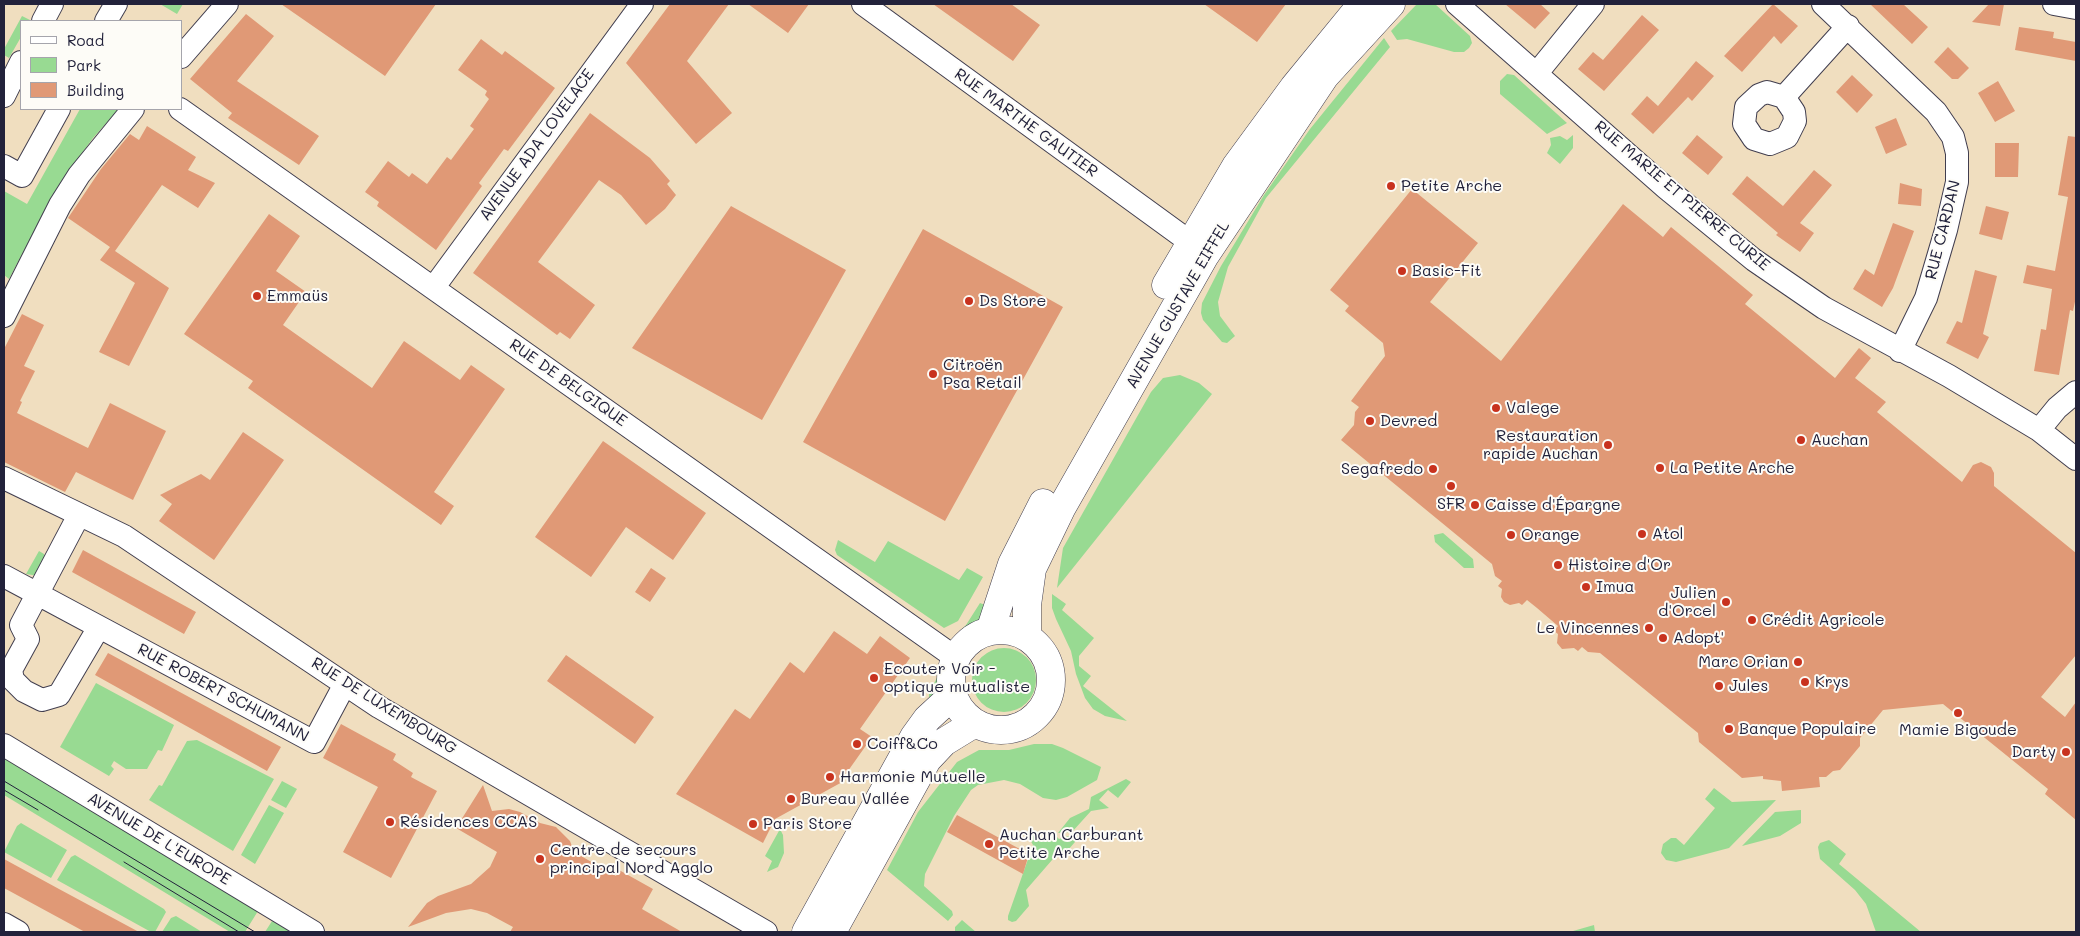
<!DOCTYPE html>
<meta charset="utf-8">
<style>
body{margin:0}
#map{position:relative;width:2080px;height:936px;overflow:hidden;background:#f0debf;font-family:Mali,sans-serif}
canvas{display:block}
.frame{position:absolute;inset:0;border:5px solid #22223b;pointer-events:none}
.legend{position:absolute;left:20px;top:20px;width:162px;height:90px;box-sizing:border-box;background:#fdfcf7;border:1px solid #a5a5ac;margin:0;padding:6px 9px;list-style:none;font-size:15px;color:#22223b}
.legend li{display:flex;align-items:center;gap:10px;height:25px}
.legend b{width:25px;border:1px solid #a5a5ac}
</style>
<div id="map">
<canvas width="2080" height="936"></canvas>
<div class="frame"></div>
<ul class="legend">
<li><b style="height:6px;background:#fff"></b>Road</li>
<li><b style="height:14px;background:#98da92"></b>Park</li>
<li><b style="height:14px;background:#e09976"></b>Building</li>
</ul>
</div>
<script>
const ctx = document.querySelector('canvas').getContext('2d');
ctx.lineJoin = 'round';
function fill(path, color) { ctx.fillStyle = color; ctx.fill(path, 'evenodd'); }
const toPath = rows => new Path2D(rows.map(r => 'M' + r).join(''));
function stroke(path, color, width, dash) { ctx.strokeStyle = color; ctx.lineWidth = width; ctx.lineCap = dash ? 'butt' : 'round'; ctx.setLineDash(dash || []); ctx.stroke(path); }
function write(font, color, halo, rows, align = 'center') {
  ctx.font = font + ' Mali,sans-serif'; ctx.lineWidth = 4; ctx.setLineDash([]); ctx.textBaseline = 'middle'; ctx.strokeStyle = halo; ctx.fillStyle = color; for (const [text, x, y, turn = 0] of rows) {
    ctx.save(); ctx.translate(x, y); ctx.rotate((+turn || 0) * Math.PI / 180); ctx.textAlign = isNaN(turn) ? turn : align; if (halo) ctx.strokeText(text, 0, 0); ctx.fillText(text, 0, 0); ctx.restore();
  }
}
const green = toPath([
 [160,4,183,4,177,14],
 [1417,4,1435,4,1470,36,1472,43,1469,48,1464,52,1454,52,1407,39,1397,40,1391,31],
 [22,16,30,20,21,21,21,37,9,58,4,55,4,49],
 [1384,38,1390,47,1266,198,1228,267,1218,302,1220,316,1235,336,1227,343,1222,342,1203,320,1201,313,1202,303,1221,266,1264,195,1310,129],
 [1507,74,1514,75,1567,123,1547,134,1500,94,1500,81],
 [80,109,119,109,93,138,57,188,9,279,4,275,4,191,27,204],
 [1573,135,1573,148,1560,164,1547,153,1551,145,1550,138,1560,136,1567,140],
 [1180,375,1199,383,1212,394,1057,588,1063,548,1151,392,1163,378],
 [1443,533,1473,559,1474,568,1464,568,1435,542,1434,535],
 [838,540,875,562,888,541,959,580,967,568,983,577,958,621,944,628,837,555,835,550],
 [39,551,44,554,47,560,39,576,26,574],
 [1052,594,1066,604,1062,610,1094,638,1079,656,1079,666,1091,676,1083,686,1127,721,1105,716,1093,709,1085,698,1076,674,1071,651,1056,619,1052,608],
 [980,603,990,607,980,625,969,632,956,635,966,625],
 '972 680a32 32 0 1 1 64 0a32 32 0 1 1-64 0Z',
 [941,659,947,673,946,686,929,701,929,693,941,670],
 [96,683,174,725,162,751,158,750,147,769,126,769,114,761,111,766,114,769,109,776,60,747],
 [197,740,274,779,233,851,149,800,159,785,162,786,187,741],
 [1034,744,1052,744,1063,748,1101,767,1097,780,1067,797,1056,800,1043,798,1020,784,1004,780,978,785,971,790,954,816,925,874,924,886,952,911,953,915,948,921,887,870,918,812,957,762,979,750,1009,750],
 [4,758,258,911,245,932,230,932,4,795],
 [1126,779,1131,782,1118,798,1108,790,1099,800,1109,808,1091,811,1072,832,1058,833,1070,818,1089,809,1091,797],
 [282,781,297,789,286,808,271,800],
 [1714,788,1732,802,1776,800,1729,848,1676,862,1666,860,1661,853,1663,844,1671,838,1676,838,1684,845,1715,808,1705,799],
 [269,805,284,813,255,864,241,855],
 [1801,810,1801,823,1780,836,1742,846,1775,812],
 [21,823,67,850,51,878,4,852,17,826],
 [1028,828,1045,841,1053,840,1056,836,1059,839,1075,834,1075,842,1068,850,1059,852,1026,890,1029,906,1016,921,1012,922,1008,920,1008,916,1033,845,1028,836],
 [780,829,783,835,784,853,778,867,767,872,772,861,765,856],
 [1829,840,1846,854,1839,864,1921,932,1876,932,1866,904,1855,890,1820,859,1818,847,1820,843],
 [75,855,164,909,166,912,155,932,151,932,57,880,71,857],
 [176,916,202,932,162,932,171,918],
 [962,920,976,932,955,931,955,927],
 [272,921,291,932,265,932],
 [1594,925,1595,932,1573,931]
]);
const building = toPath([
 [281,4,436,4,385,76],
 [670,4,729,4,687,61,732,113,696,144,626,63],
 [748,4,809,4,788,33],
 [933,4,1011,4,1040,25,1013,61],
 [1204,4,1286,4,1257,42],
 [1505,4,1540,4,1550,13,1535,29],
 [1773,4,1798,26,1781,44,1774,36,1742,72,1724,56],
 [1870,4,1903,4,1928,27,1912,44],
 [1989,4,2004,4,2000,26,1972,22],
 [246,14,274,36,237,81,319,136,299,165,228,118,232,113,190,79],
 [1642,15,1659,30,1604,91,1578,69,1593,52,1603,60],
 [2019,27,2054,32,2053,38,2076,42,2076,61,2015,50],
 [481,39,502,55,505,51,555,88,508,151,504,149,479,183,482,186,436,250,377,206,379,202,365,192,388,161,409,177,412,173,427,184,447,157,451,160,474,129,470,126,489,99,485,95,487,91,458,70],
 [1948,47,1969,68,1958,79,1952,79,1934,62],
 [1696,61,1714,76,1692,101,1688,97,1653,134,1631,114,1647,96,1658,106],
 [1852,75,1873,95,1857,113,1836,92],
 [1998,81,2015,111,1995,122,1978,93],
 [590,113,650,158,670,181,667,184,676,195,665,209,646,225,621,195,599,180,538,262,595,305,570,339,560,332,557,335,473,273],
 [1896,118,1907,145,1886,154,1875,127],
 [147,126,196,157,188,170,215,183,198,208,162,185,115,251,169,288,129,366,99,352,135,283,100,260,110,247,68,218,101,169,125,140,130,134,139,140],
 [1697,135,1723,157,1708,175,1682,153],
 [2068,136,2076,137,2076,297,2073,311,2070,310,2059,375,2034,371,2041,329,2046,330,2052,289,2023,283,2027,265,2055,271,2068,197,2058,195],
 [1995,143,2019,143,2018,177,1995,177],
 [1814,170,1832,185,1800,223,1814,233,1800,252,1776,235,1778,233,1732,194,1747,176,1783,206],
 [1900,183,1922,189,1921,206,1898,204],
 [1412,189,1478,243,1430,302,1501,361,1623,204,1663,237,1671,227,1753,295,1745,304,1835,378,1859,348,1871,358,1855,378,1886,402,1877,412,1962,482,1973,465,1981,462,1991,467,1994,473,1994,486,2076,553,2076,655,2041,697,2065,717,2076,702,2076,820,2045,794,2048,789,1943,704,1883,710,1860,738,1860,746,1840,770,1833,771,1826,777,1819,777,1820,787,1782,791,1781,781,1763,779,1763,776,1742,778,1699,742,1698,733,1600,653,1588,652,1582,647,1578,651,1574,648,1562,649,1557,643,1558,634,1554,631,1558,626,1537,608,1527,600,1522,605,1519,603,1510,605,1504,602,1501,597,1502,589,1498,586,1502,581,1495,576,1492,564,1341,440,1354,425,1355,412,1359,407,1351,401,1385,356,1383,343,1345,311,1349,306,1330,290],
 [731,206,846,270,762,420,632,348],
 [1986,206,2009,212,2002,240,1979,234],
 [269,214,300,236,276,271,306,292,283,325,372,388,404,341,460,380,471,365,505,389,434,492,454,506,441,525,248,388,253,381,184,334],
 [1893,223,1914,231,1893,288,1882,307,1853,289,1865,269,1874,275],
 [923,229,1063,307,945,521,803,442],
 [1975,270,1997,276,1983,334,1989,337,1978,359,1946,343,1957,321,1962,323],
 [22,314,44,325,24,366,35,371,20,401,22,402,17,413,88,448,110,403,166,431,133,500,76,472,65,492,4,462,4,349],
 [243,432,284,460,214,560,159,521,172,504,160,495,201,474,210,480],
 [603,441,706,513,673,560,626,527,591,577,535,537],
 [83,550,196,612,184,634,72,572],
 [651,568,666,578,650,602,635,592],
 [834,631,867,654,880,636,910,658,860,729,872,737,843,778,844,781,775,819,763,843,676,794,735,709,750,719,790,662,804,673],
 [108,653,281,747,267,771,95,675],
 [566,655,654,717,635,744,547,681],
 [341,724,396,754,393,760,413,773,411,777,437,791,391,878,343,852,378,787,323,758],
 [483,785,492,811,509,809,520,812,540,823,556,827,570,841,574,852,616,876,619,870,653,889,642,909,682,932,510,932,513,927,487,913,471,909,446,913,408,927,427,903,438,896,471,884,490,867,497,852,456,828],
 [957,815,1029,854,1023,874,947,832],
 [4,859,59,889,139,932,85,932,4,888]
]);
const minor = toPath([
 [863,4,1190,242],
 [1457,4,1666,188,1754,260,1824,308,1949,376,2039,430,2076,459],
 [1823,4,1936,112,1953,137,1957,153,1957,182,1946,230,1926,298,1900,351],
 [2054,4,2076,8],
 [43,21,52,4],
 [106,21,116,4],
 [181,57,227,4],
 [1537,73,1593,4],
 [4,96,21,62],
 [1784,97,1767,92,1759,95,1746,107,1744,124,1754,139,1770,144,1787,137,1795,121,1794,112,1784,97,1848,26],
 [180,109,956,658],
 [4,166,22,176,59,109],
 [434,287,642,4],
 [4,316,60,205,79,175,133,109],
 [2039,430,2057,408,2076,392],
 [4,478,124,536,379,707,766,932],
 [79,515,21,625,28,639,11,670,13,680,24,691,42,700,59,695,99,627],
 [4,576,314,742,345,684],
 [4,745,313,932],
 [4,924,18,932]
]);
const major = toPath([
 [1166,285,1236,166,1294,87,1362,4],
 '951 680a50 50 0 1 1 100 0a50 50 0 1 1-100 0Z',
 [990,631,1012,564,1043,503],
 [1027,637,1027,605,1032,569,1062,507,1204,257,1325,76,1391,4],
 [806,932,914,737,927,719,953,695],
 [832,932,927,760,944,742,975,723]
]);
const tram = toPath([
 [4,781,255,932],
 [4,790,38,810],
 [124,862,239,932]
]);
const markers = [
 [1391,186,5,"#c8321e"],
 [1402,271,5,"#c8321e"],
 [257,296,5,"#c8321e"],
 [969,301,5,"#c8321e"],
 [933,374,5,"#c8321e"],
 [1496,408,5,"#c8321e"],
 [1370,421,5,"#c8321e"],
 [1801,440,5,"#c8321e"],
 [1608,445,5,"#c8321e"],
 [1660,468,5,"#c8321e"],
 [1433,469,5,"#c8321e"],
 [1451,486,5,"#c8321e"],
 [1475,505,5,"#c8321e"],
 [1642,534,5,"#c8321e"],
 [1511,535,5,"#c8321e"],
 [1558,565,5,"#c8321e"],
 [1586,587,5,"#c8321e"],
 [1726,602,5,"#c8321e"],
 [1752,620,5,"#c8321e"],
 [1649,628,5,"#c8321e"],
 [1663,638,5,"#c8321e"],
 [1798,662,5,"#c8321e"],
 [874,678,5,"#c8321e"],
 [1805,682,5,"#c8321e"],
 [1719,686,5,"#c8321e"],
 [1958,713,5,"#c8321e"],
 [1729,729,5,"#c8321e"],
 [857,744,5,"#c8321e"],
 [2066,752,5,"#c8321e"],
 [830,777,5,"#c8321e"],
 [791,799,5,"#c8321e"],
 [390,822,5,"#c8321e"],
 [753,824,5,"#c8321e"],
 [989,844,5,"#c8321e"],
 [540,859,5,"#c8321e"]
];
const streetNames = [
 ["RUE MARTHE GAUTIER",1026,123,36],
 ["AVENUE ADA LOVELACE",537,145,-54],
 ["RUE MARIE ET PIERRE CURIE",1682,196,40],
 ["RUE CARDAN",1943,230,-76],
 ["AVENUE GUSTAVE EIFFEL",1178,305,-60],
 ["RUE DE BELGIQUE",568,383,35],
 ["RUE ROBERT SCHUMANN",223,693,28],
 ["RUE DE LUXEMBOURG",384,706,32],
 ["AVENUE DE L'EUROPE",159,839,31]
];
const poiNames = [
 ["Petite Arche",1401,186],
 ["Basic-Fit",1412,271],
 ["Emmaüs",267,296],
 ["Ds Store",979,301],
 ["Citroën",943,365],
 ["Psa Retail",943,383],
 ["Valege",1506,408],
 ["Devred",1380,421],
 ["Restauration",1598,436,"right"],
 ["rapide Auchan",1598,454,"right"],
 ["Auchan",1811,440],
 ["La Petite Arche",1670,468],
 ["Segafredo",1423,469,"right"],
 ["SFR",1451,504,"center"],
 ["Caisse d'Épargne",1485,505],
 ["Atol",1652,534],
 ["Orange",1521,535],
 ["Histoire d'Or",1568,565],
 ["Imua",1596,587],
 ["Julien",1716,593,"right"],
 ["d'Orcel",1716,611,"right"],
 ["Crédit Agricole",1762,620],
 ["Le Vincennes",1639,628,"right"],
 ["Adopt'",1673,638],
 ["Marc Orian",1788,662,"right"],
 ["Ecouter Voir -",884,669],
 ["optique mutualiste",884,687],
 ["Krys",1815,682],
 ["Jules",1729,686],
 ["Banque Populaire",1739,729],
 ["Mamie Bigoude",1958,730,"center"],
 ["Coiff&Co",867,744],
 ["Darty",2056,752,"right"],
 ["Harmonie Mutuelle",840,777],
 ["Bureau Vallée",801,799],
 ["Résidences CCAS",400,822],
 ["Paris Store",763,824],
 ["Auchan Carburant",999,835],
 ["Petite Arche",999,853],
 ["Centre de secours",550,850],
 ["principal Nord Agglo",550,868]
];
fill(green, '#98da92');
fill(building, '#e09976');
stroke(minor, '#413e4f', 24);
stroke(major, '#413e4f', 29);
stroke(minor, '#fff', 22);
stroke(major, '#fff', 28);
stroke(tram, '#22223b', 1);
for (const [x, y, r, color] of markers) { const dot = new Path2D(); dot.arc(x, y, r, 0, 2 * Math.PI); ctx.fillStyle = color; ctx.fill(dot); stroke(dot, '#fdfcf7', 2); }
write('16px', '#22223b', '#fdfcf7', streetNames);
write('16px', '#22223b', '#fdfcf7', poiNames, 'left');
</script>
